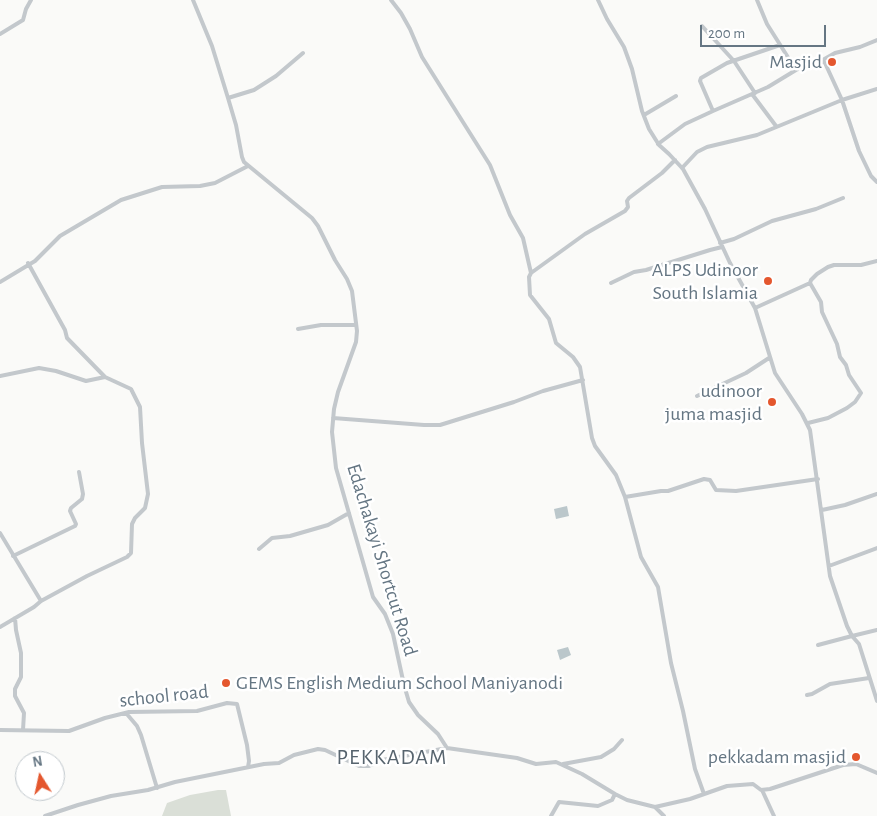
<!DOCTYPE html>
<style>
body{margin:0}
#map{position:relative;width:877px;height:816px;overflow:hidden;background:#fafaf8;font-family:"Alegreya Sans",sans-serif}
canvas{display:block}
.north{position:absolute;left:15px;top:751px;width:50px;height:50px;box-sizing:border-box;background:#fff;border:1px solid #c1c8cd;border-radius:50%;rotate:350deg;font-size:14px;font-weight:700;line-height:20px;text-align:center;color:#657683}
.north::after{content:'';display:block;margin:auto;width:18px;height:22px;background:#e4572e;clip-path:polygon(50% 0,100% 100%,50% 72%,0 100%)}
.scale{position:absolute;left:700px;top:25px;width:126px;height:22px;box-sizing:border-box;border:2px solid #657683;border-top:0;padding-left:6px;font-size:15px;line-height:18px;white-space:nowrap;color:#657683;-webkit-text-stroke:4px #fff;paint-order:stroke}
</style>
<div id="map">
<canvas width="877" height="816"></canvas>
<div class="north">N</div>
<div class="scale">200 m</div>
</div>
<script>
const ctx = document.querySelector('canvas').getContext('2d');
ctx.lineJoin = 'round';
function fill(path, color) { ctx.fillStyle = color; ctx.fill(path, 'evenodd'); }
const toPath = rows => new Path2D(rows.map(r => 'M' + r).join(''));
function stroke(path, color, width, dash) { ctx.strokeStyle = color; ctx.lineWidth = width; ctx.lineCap = dash ? 'butt' : 'round'; ctx.setLineDash(dash || []); ctx.stroke(path); }
function write(font, color, halo, rows, align = 'center') {
  ctx.font = font + ' "Alegreya Sans",sans-serif'; ctx.lineWidth = 5; ctx.setLineDash([]); ctx.textBaseline = 'middle'; ctx.strokeStyle = halo; ctx.fillStyle = color; for (const [text, x, y, turn = 0] of rows) {
    ctx.save(); ctx.translate(x, y); ctx.rotate((+turn || 0) * Math.PI / 180); ctx.textAlign = isNaN(turn) ? turn : align; if (halo) ctx.strokeText(text, 0, 0); ctx.fillText(text, 0, 0); ctx.restore();
  }
}
const green = toPath([
 [218,790,226,790,231,816,162,816,167,803,190,795]
]);
const water = toPath([
 [567,506,569,516,556,519,554,509],
 [568,647,571,655,560,660,557,650]
]);
const street = toPath([
 [193,0,212,46,228,98,236,125,242,157,244,162,312,218,318,226,335,260,347,279,352,291,357,331,356,342,338,392,334,409,332,432,336,468,373,597,385,614,393,634,404,685,409,702,418,715,438,734,447,748],
 [391,0,401,13,410,29,422,57,490,165,510,215,523,238,531,273,529,277,530,295,549,319,556,343,573,357,580,367,592,438,595,446,616,475,625,497,641,557,658,587,671,663,683,711,695,769,704,794],
 [598,0,607,19,624,47,632,69,642,111,649,129,659,145,669,154,683,169,705,209,730,263,755,308,775,373,802,414,810,430,830,576,847,626,852,636,818,645],
 [757,0,767,24,796,70,816,62,823,62,825,63,842,100,859,151,871,176,877,182],
 [702,26,734,61,755,93],
 [0,34,23,20,26,9,31,0],
 [821,61,835,53,860,47,877,40],
 [752,94,776,126],
 [228,98,254,90,276,76,303,53],
 [713,111,768,87,796,70],
 [644,115,676,96],
 [658,144,685,124,713,111,700,81,701,78,727,63,780,45],
 [682,168,697,152,707,147,757,135,842,100,877,89],
 [720,243,734,239,772,221,816,209,843,198],
 [28,263,65,330,67,338,105,377],
 [531,273,585,234,625,211,628,207,627,201,629,198,662,173,675,160],
 [0,282,35,261,60,236,121,200,162,187,200,186,215,183,248,166],
 [611,283,634,272,646,270,710,250,722,247],
 [755,308,810,283,811,280,817,274,828,267,834,265,861,265,877,261],
 [298,329,321,325,356,325],
 [0,376,39,368,56,371,86,381,105,377,131,389,140,407,142,443,148,494,145,508,135,518,132,524,131,553,127,557,87,576,41,601],
 [697,396,746,373,769,358],
 [333,418,424,425,440,425,514,402,543,391,583,380],
 [808,423,828,418,847,408,855,402,861,393,849,375,846,365,840,357,837,344,822,312,821,302,810,283],
 [625,497,661,491,668,491,704,479,710,480,716,490,736,491,818,479],
 [822,510,845,505,877,494],
 [0,533,41,601,34,607,0,627],
 [259,549,272,538,290,536,328,525,349,513],
 [13,556,75,526,76,524,70,511,71,508,82,499,83,494,79,472],
 [829,566,877,548],
 [15,618,16,630,21,653,21,677,15,689,15,696,24,713,23,730],
 [877,630,852,636,859,644,877,701],
 [807,695,812,694,830,684,869,678],
 [126,713,137,726,141,735,157,788],
 [0,730,69,731,105,718,129,712,197,711,227,703,237,704,247,745,249,761,248,767],
 [563,764,601,757,614,749,622,740],
 [762,790,774,816],
 [655,807,664,816],
 [45,816,78,805,111,796,148,790,175,782,264,764,279,763,294,755,318,749,325,750,359,766,369,766,382,760,447,748,517,758,536,764,556,762,582,774,615,794,627,800,655,807,690,799,727,786,753,784,761,790,770,789,843,765,856,764,877,773],
 [551,816,559,802,598,806,612,800,615,794]
]);
const markers = [
 [832,62,5,"#e4572e"],
 [768,281,5,"#e4572e"],
 [772,402,5,"#e4572e"],
 [226,683,5,"#e4572e"],
 [856,757,5,"#e4572e"]
];
const poiNames = [
 ["Masjid",822,62],
 ["ALPS Udinoor",758,270],
 ["South Islamia",758,293],
 ["udinoor",762,391],
 ["juma masjid",762,414],
 ["GEMS English Medium School Maniyanodi",236,683,"left"],
 ["pekkadam masjid",846,757]
];
const streetNames = [
 ["Edachakayi Shortcut Road",382,560,73],
 ["school road",164,696,-6]
];
const quarterNames = [
 ["PEKKADAM",392,757]
];
fill(green, '#dadfd7');
fill(water, '#bbc7cb');
stroke(street, '#c3c8cc', 4);
for (const [x, y, r, color] of markers) { const dot = new Path2D(); dot.arc(x, y, r, 0, 2 * Math.PI); ctx.fillStyle = color; ctx.fill(dot); stroke(dot, '#fff', 2); }
write('20px', '#657683', '#fff', poiNames, 'right');
write('20px', '#657683', '#fff', streetNames);
ctx.letterSpacing = '1px';
write('22px', '#57646e', '#fff', quarterNames);
ctx.letterSpacing = '0px';
</script>
